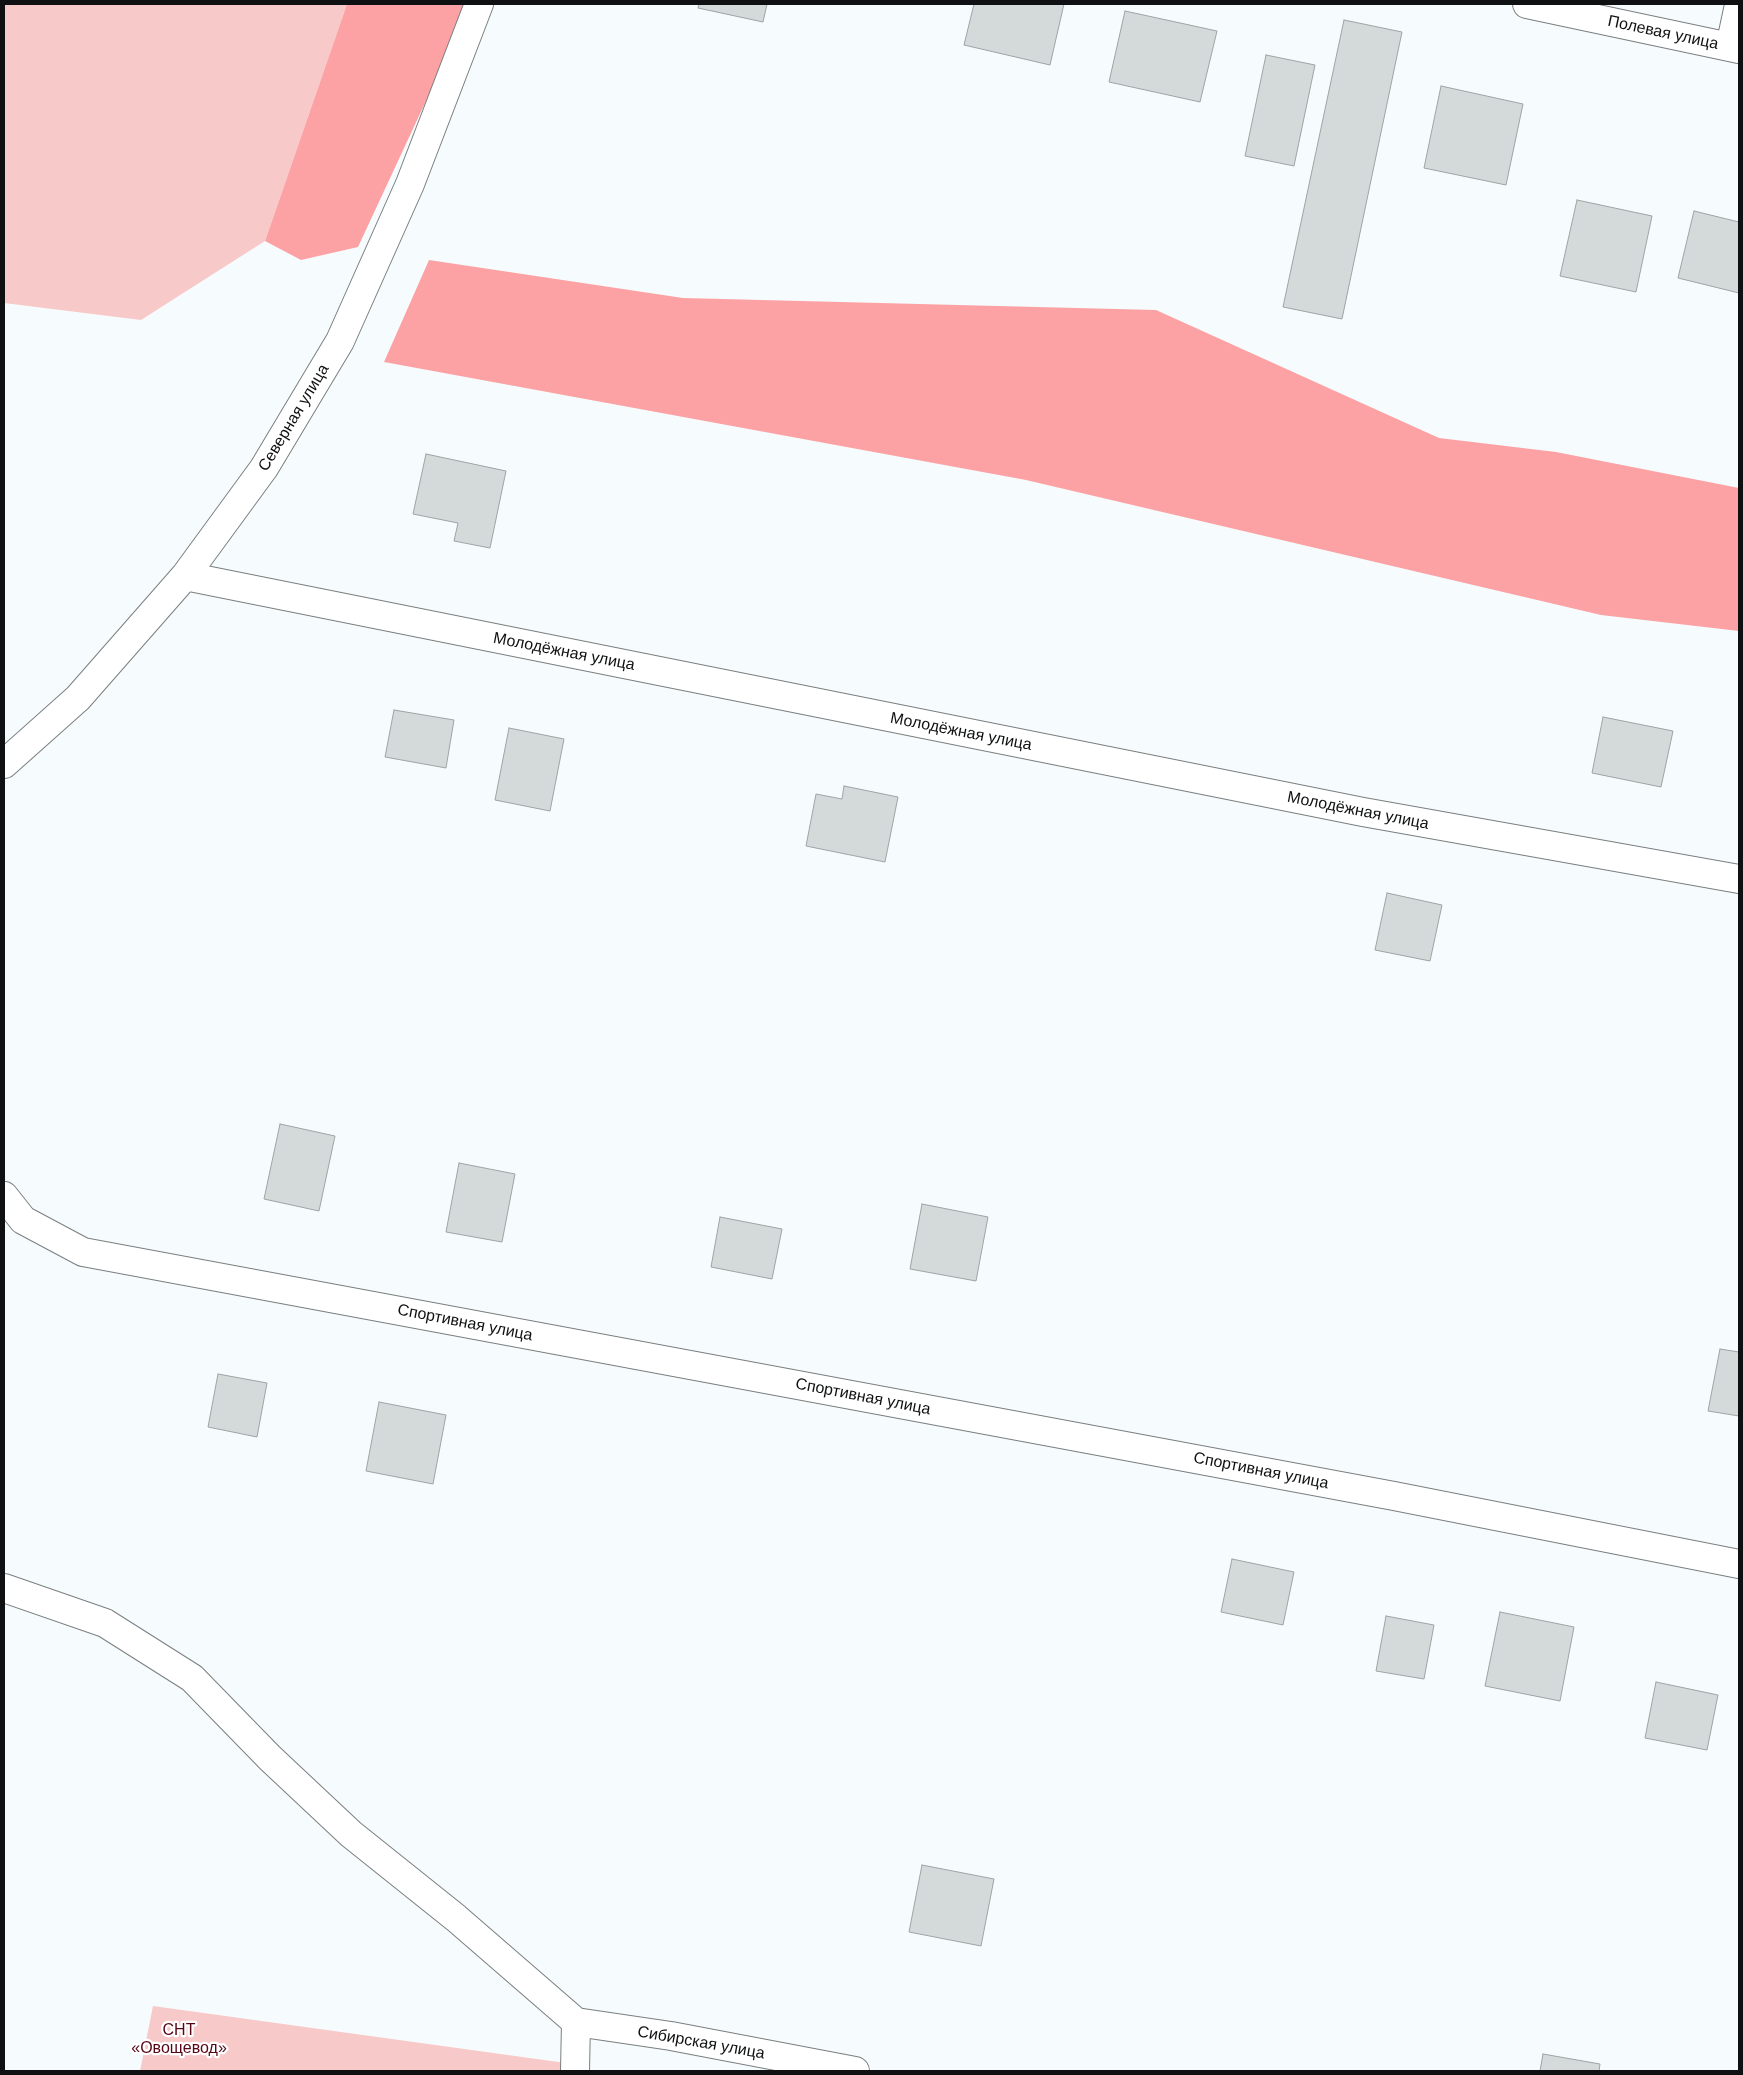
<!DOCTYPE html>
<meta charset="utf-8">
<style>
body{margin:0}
#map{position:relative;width:1743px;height:2075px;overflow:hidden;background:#f6fcfd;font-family:Helvetica,sans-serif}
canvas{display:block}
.frame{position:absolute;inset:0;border:5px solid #0f1011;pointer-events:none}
</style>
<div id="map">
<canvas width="1743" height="2075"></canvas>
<div class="frame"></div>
</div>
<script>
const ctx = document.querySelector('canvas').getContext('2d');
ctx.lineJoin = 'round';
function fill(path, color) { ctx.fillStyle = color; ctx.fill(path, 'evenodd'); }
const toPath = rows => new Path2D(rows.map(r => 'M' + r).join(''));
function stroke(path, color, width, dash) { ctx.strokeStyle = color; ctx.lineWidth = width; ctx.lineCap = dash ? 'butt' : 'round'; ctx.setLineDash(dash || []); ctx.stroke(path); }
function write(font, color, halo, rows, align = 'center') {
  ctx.font = font + ' Helvetica,sans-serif'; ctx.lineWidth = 4.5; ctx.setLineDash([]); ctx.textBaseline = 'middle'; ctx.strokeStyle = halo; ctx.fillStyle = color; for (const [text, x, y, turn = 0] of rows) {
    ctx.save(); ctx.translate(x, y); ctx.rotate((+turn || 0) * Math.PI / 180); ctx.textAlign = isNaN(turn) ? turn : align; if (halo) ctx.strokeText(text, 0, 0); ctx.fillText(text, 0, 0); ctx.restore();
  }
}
const green = toPath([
 [4,4,347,4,265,241,141,320,4,303],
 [153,2006,573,2064,572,2071,140,2071]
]);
const forest = toPath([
 [347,4,468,4,465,17,358,247,301,260,265,241],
 [429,260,683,298,1156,310,1439,438,1556,452,1739,488,1739,631,1601,615,1026,480,384,362]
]);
const building = toPath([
 [699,4,767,4,763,22,698,8,699,4],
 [974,4,1064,4,1050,65,964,45,974,4],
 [1125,11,1217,31,1200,102,1109,82,1125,11],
 [1344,20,1402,32,1342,319,1283,307,1344,20],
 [1266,55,1315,65,1294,166,1245,156,1266,55],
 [1441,86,1523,104,1506,185,1424,168,1441,86],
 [1577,200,1652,216,1636,292,1560,276,1577,200],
 [1694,211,1739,222,1739,293,1678,278,1694,211],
 [426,454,506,471,490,548,454,541,458,523,413,514,426,454],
 [394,710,454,720,446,768,385,757,394,710],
 [1603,717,1673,731,1661,787,1592,773,1603,717],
 [509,728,564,739,550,811,495,800,509,728],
 [844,786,898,797,885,862,806,846,816,794,842,799,844,786],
 [1387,893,1442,905,1430,961,1375,950,1387,893],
 [280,1124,335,1136,319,1211,264,1199,280,1124],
 [459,1163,515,1174,502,1242,446,1232,459,1163],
 [922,1204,988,1217,976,1281,910,1269,922,1204],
 [720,1217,782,1229,772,1279,711,1267,720,1217],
 [1720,1349,1739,1352,1739,1416,1708,1411,1720,1349],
 [218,1374,267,1383,257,1437,208,1427,218,1374],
 [379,1402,446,1415,433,1484,366,1471,379,1402],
 [1232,1559,1294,1572,1283,1625,1221,1612,1232,1559],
 [1500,1612,1574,1627,1560,1701,1485,1686,1500,1612],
 [1386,1616,1434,1625,1424,1679,1376,1671,1386,1616],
 [1656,1682,1718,1695,1707,1750,1645,1738,1656,1682],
 [922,1865,994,1879,981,1946,909,1932,922,1865],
 [1543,2054,1600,2064,1599,2071,1540,2071,1543,2054]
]);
const street = toPath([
 [1527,4,1739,49],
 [1730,47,1739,5],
 [185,576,1363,812,1739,879],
 [4,764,78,698,185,576,264,468,340,341,410,184,479,4],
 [4,1196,23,1220,83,1252,1394,1496,1739,1564],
 [4,1588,105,1623,192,1678,270,1758,351,1834,456,1918,576,2022,575,2071],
 [576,2022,671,2036,855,2071]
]);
const streetNames = [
 ["Полевая улица",1663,33,12],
 ["Северная улица",294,418,-59],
 ["Молодёжная улица",564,652,11],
 ["Молодёжная улица",961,732,11],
 ["Молодёжная улица",1358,811,11],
 ["Спортивная улица",465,1323,11],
 ["Спортивная улица",863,1397,11],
 ["Спортивная улица",1261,1471,11],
 ["Сибирская улица",701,2043,10]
];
const parkNames = [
 ["СНТ",179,2031],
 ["«Овощевод»",179,2049]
];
fill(green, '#f8c9c9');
fill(forest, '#fda2a4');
fill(building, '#d4d9da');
stroke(building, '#9ea3a3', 1);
stroke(street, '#7a7f80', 30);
stroke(street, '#fff', 28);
write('16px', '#0f1011', '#fff', streetNames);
write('16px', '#570616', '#fff', parkNames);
</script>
